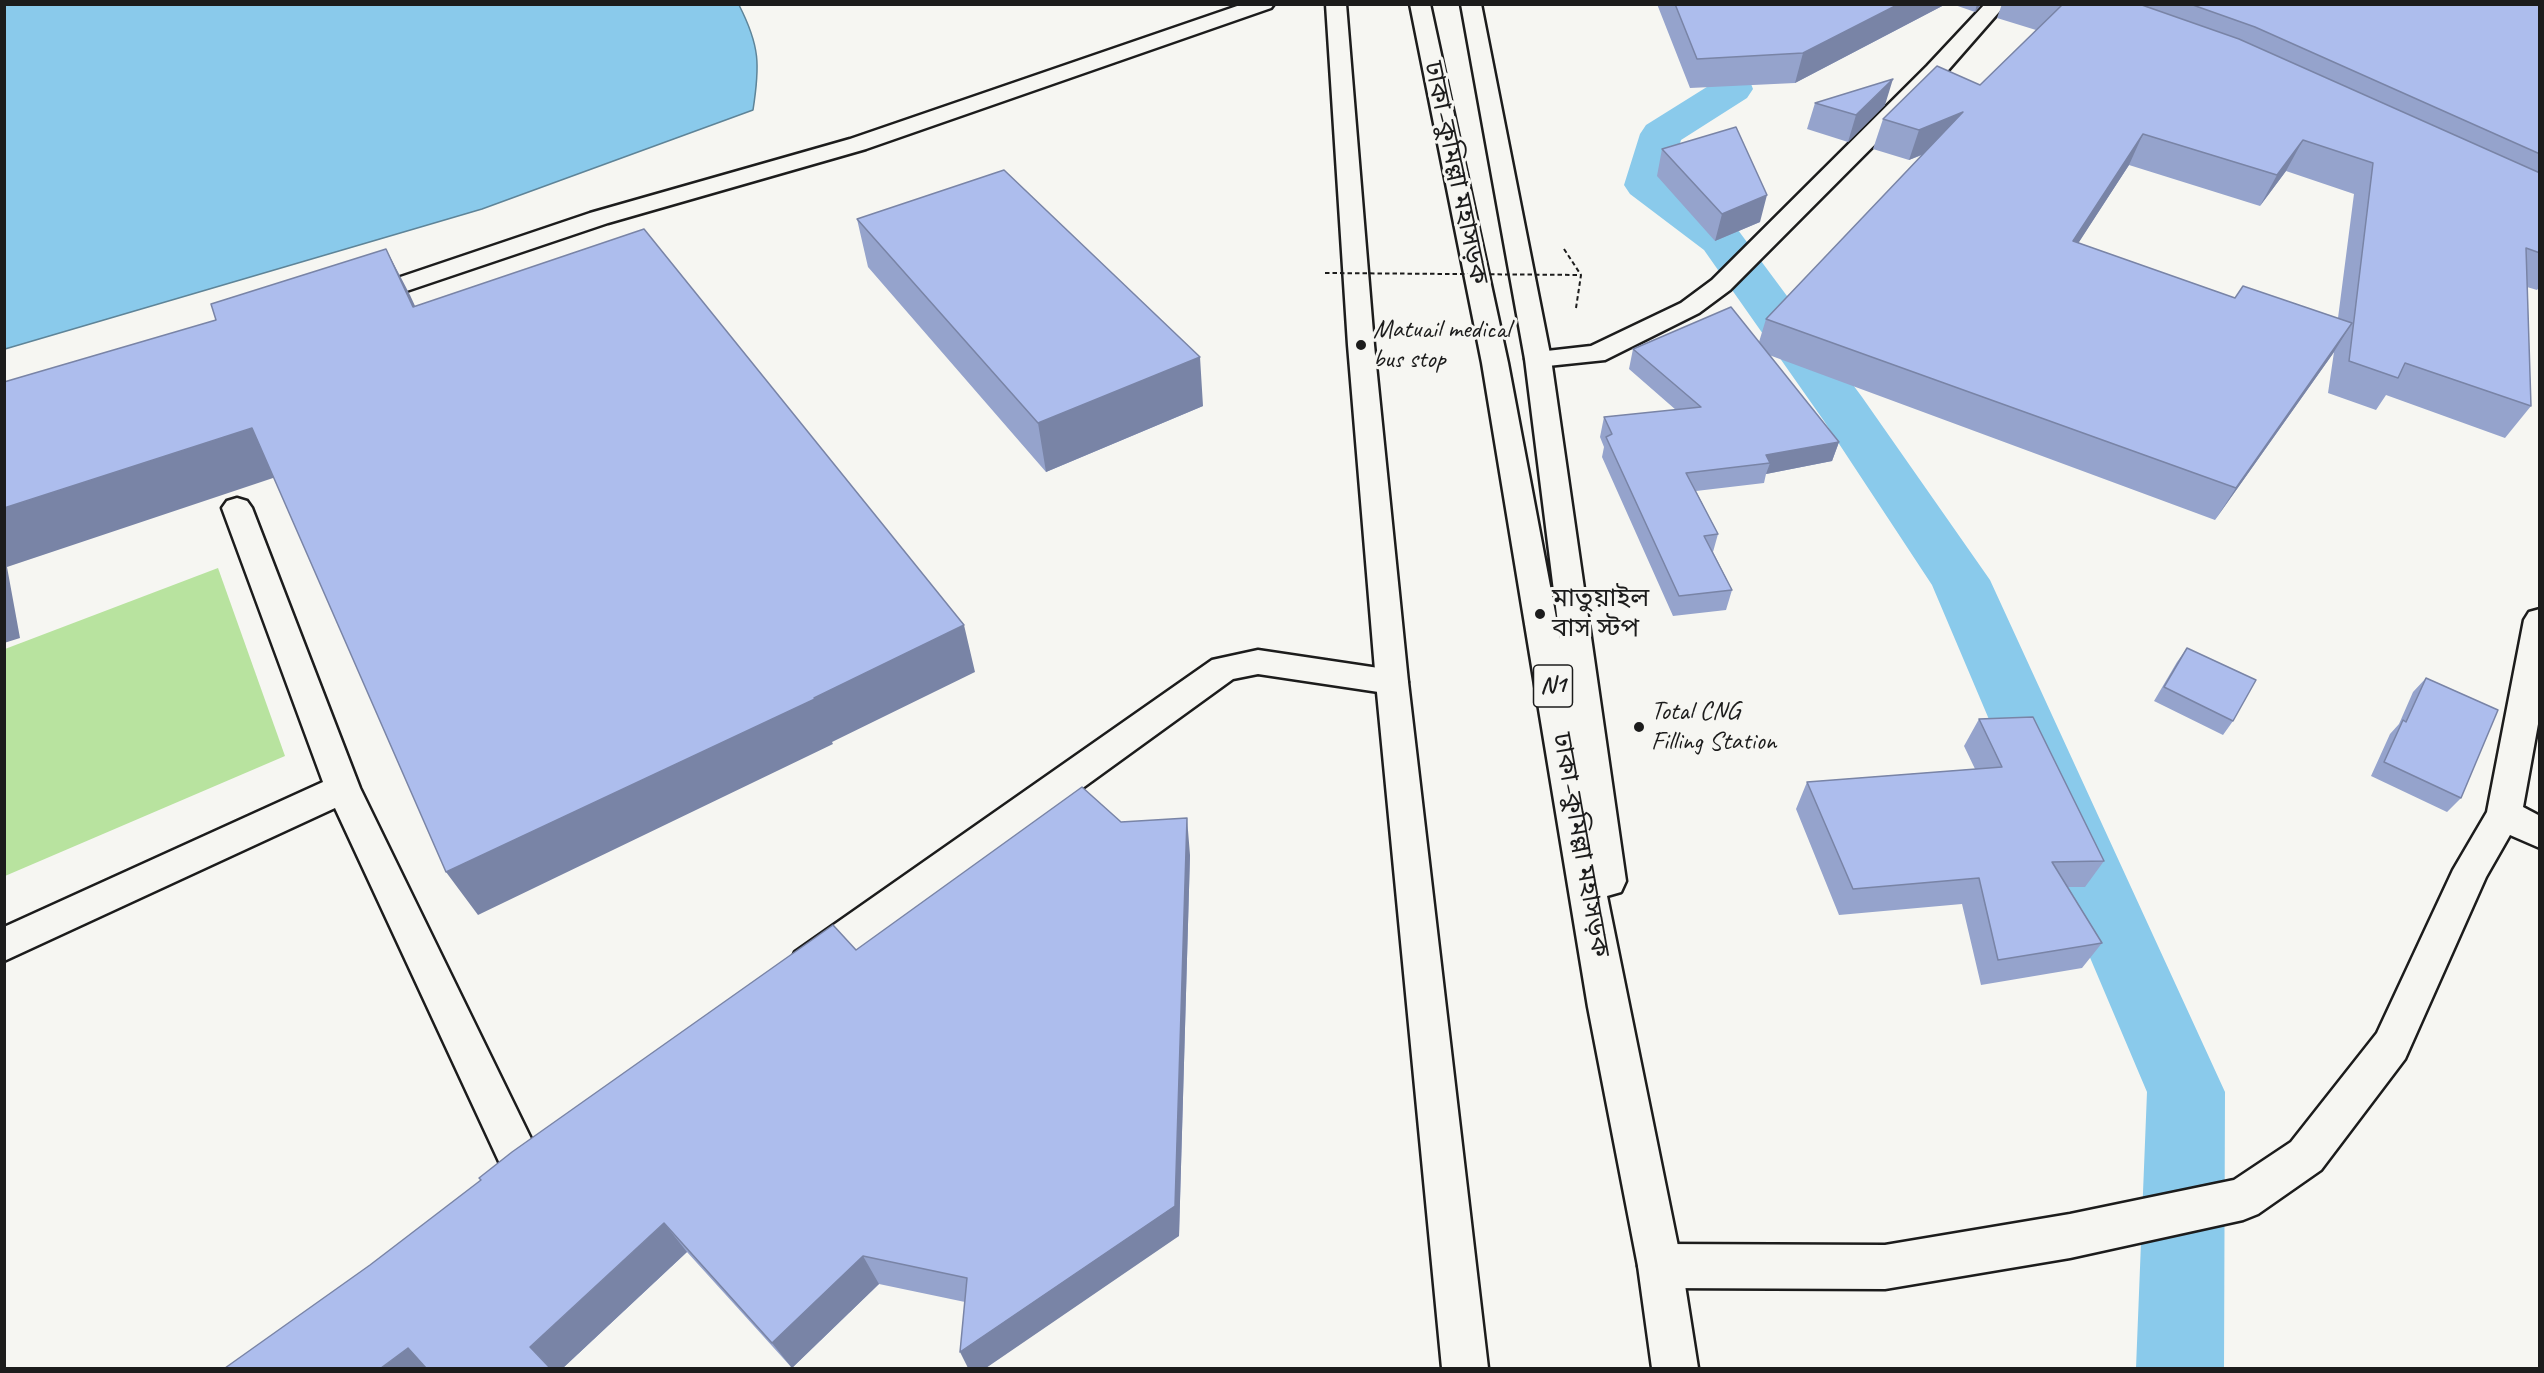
<!DOCTYPE html>
<meta charset="utf-8">
<style>
body{margin:0}
#map{position:relative;width:2544px;height:1373px;overflow:hidden;background:#f6f6f2;font-family:Caveat,sans-serif}
canvas{display:block}
.frame{position:absolute;inset:0;border:6px solid #1c1c1c;pointer-events:none}
</style>
<div id="map">
<canvas width="2544" height="1373"></canvas>
<div class="frame"></div>
</div>
<script>
const ctx = document.querySelector('canvas').getContext('2d');
ctx.lineJoin = 'round';
function fill(path, color) { ctx.fillStyle = color; ctx.fill(path, 'evenodd'); }
function stroke(path, color, width, dash) { ctx.strokeStyle = color; ctx.lineWidth = width; ctx.lineCap = dash ? 'butt' : 'round'; ctx.setLineDash(dash || []); ctx.stroke(path); }
function drawText(font, color, halo, rows, align = 'center') {
  ctx.font = font + ' Caveat,"Noto Sans Bengali",sans-serif'; ctx.lineWidth = 6; ctx.setLineDash([]); ctx.textBaseline = 'middle'; ctx.strokeStyle = halo; ctx.fillStyle = color; for (const [text, x, y, turn = 0] of rows) {
    ctx.save(); ctx.translate(x, y); ctx.rotate((+turn || 0) * Math.PI / 180); ctx.textAlign = isNaN(turn) ? turn : align; if (halo) ctx.strokeText(text, 0, 0); ctx.fillText(text, 0, 0); ctx.restore();
  }
}
fill(new Path2D(`
 M218 568 285 756 5 876V649Z`), '#b8e39f');
const water = new Path2D(`
 M739 5C760 46 760 65 753 110L482 209 5 349V5Z`);
fill(water, '#8acaeb');
stroke(water, '#5e8498', 1.5);
fill(new Path2D(`
 M1682 4H1720L1753 89 1747 98 1681 140 1669 181 1738 230 1862 397 1990 580 2225 1092 2224 1368H2136L2147 1092 1932 585 1824 421 1704 250 1630 194 1624 185 1640 134 1646 125 1710 85Z`), '#8acaeb');
const minor = new Path2D(`
 M1243 4H1274L1271 8 866 149 608 223 371 303 362 306 353 303 349 298 353 293 590 213 850 139Z
 M1985 4H2006L1943 76 1730 290 1699 313 1605 360 1538 367 1529 365 1525 359 1529 353 1591 346 1681 303 1712 280 1927 66Z
 M237 498 247 501 252 508 360 788 538 1153 544 1167 538 1181 523 1187 508 1181 335 808 4 961V927L323 782 222 508 227 501Z
 M2540 609V713L2523 807 2540 816V848L2510 835 2486 877 2405 1059 2321 1170 2258 1214 2243 1220 2070 1258 1885 1289 1660 1288 1644 1282 1638 1266 1644 1250 1660 1244 1885 1245 2070 1214 2234 1180 2291 1142 2377 1033 2453 870 2487 812 2524 620 2529 612Z
 M1258 650 1392 670 1404 673 1408 682 1404 691 1392 694 1258 674 1233 679 823 976 809 981 795 976 790 964 795 952 1212 660Z`);
const trunk = new Path2D(`
 M1326 4H1346L1374 345 1408 682 1488 1368H1442L1376 682 1348 345Z
 M1410 4H1430L1508 363 1560 639 1525 359 1461 4H1481L1551 359 1626 881 1621 892 1607 896 1682 1266 1698 1368H1652L1638 1266 1588 1007 1482 363Z`);
stroke(minor, '#1c1c1c', 5);
stroke(trunk, '#1c1c1c', 5);
stroke(new Path2D(`
 M1564 249 1581 275 1576 308`), '#1c1c1c', 2, [4.5, 3]);
fill(minor, '#f6f6f2');
fill(trunk, '#f6f6f2');
stroke(new Path2D(`
 M1325 273 1581 275`), '#1c1c1c', 2, [4.5, 3]);
fill(new Path2D(`
 M1657 4H1946L1795 83 1690 88Z
 M1952 4H1982L1975 12Z
 M2002 4H2540V286L2537 290 2527 287 2531 406 2505 438 2386 395 2376 410 2328 393 2334 352 2215 520 1769 355 1839 442 1832 461 1766 474 1764 483 1696 491 1718 534 1713 552 1732 590 1726 610 1673 616 1602 457 1604 447 1600 437 1604 417 1676 410 1629 369 1633 349 1759 342 1766 319 1922 155 1909 160 1873 149 1883 119 1980 85 2036 30 1997 18ZM2129 165 2260 206 2286 171 2354 194 2338 318 2235 298 2078 243Z
 M1815 103 1885 105 1848 142 1807 129Z
 M1662 149 1760 222 1715 241 1657 176Z
 M857 219 1203 406 1046 472 868 267Z
 M2187 648 2233 721 2223 735 2154 701 2177 662Z
 M2426 678 2461 798 2447 812 2371 776 2390 734 2399 724 2413 692Z
 M1979 719 2104 861 2085 887H2068L2102 943 2082 968 1981 985 1962 904 1839 915 1796 809 1807 782 1975 769 1964 746Z
 M1190 855 1179 1236 965 1302 879 1284 792 1368 687 1252 563 1368 856 950Z`), '#95a3cc');
fill(new Path2D(`
 M1899 4H1946L1795 83 1803 53Z
 M1977 4H1982L1975 12Z
 M1893 79 1885 105 1848 142 1856 115Z
 M1963 112 1952 142 1909 160 1919 130Z
 M2143 134 2129 165 2059 273 2073 241Z
 M2303 140 2286 171 2260 206 2277 175Z
 M1767 195 1760 222 1715 241 1722 214Z
 M386 249 410 295 437 354 413 307Z
 M2352 323 2332 355 2215 520 2236 488Z
 M1200 357 1203 406 1046 472 1038 423Z
 M252 428 282 475 7 567 20 638 4 643V508Z
 M1839 442 1832 461 1766 474 1770 463 1766 455Z
 M964 625 975 672 832 742 833 744 478 915 446 872Z
 M1187 818 1190 855 1179 1236 986 1368H968L960 1352Z
 M664 1223 687 1252 563 1368H550L530 1347Z
 M863 1256 879 1284 792 1368 772 1343Z
 M408 1348 435 1368H381Z`), '#7984a6');
const building = new Path2D(`
 M1675 4H1899L1803 53 1697 59Z
 M2058 4H2139L2239 39 2540 173V253L2526 248 2531 406 2405 363 2398 378 2349 361 2373 163 2303 140 2277 175 2143 134 2073 241 2235 298 2243 286 2352 323 2236 488 1766 319 1963 112 1919 130 1883 119 1937 66 1980 85 2061 6Z
 M2190 4H2540V154L2255 27Z
 M1893 79 1856 115 1815 103Z
 M1736 127 1767 195 1722 214 1662 149Z
 M1004 170 1200 357 1038 423 857 219Z
 M644 229 964 625 814 698H817L446 872 252 428 4 508V382L216 320 211 304 386 249 413 307Z
 M1731 307 1839 442 1766 455 1770 463 1686 473 1718 534 1704 536 1732 590 1679 596 1606 437 1612 434 1604 417 1701 407 1633 349Z
 M2187 648 2256 680 2233 721 2164 687Z
 M2426 678 2498 710 2461 798 2384 762 2403 720 2406 722Z
 M2033 717 2104 861 2052 862 2102 943 1998 960 1979 878 1853 889 1807 782 2002 767 1979 719Z
 M1082 787 1121 822 1187 818 1175 1206 960 1352 967 1278 863 1256 772 1343 664 1223 530 1347 550 1368H426L408 1348 381 1368H225L370 1265 481 1180 479 1178 512 1152 833 925 856 950Z`);
fill(building, '#adbded');
stroke(building, '#7984a6', 1.5);
for (const [x, y, r, color] of [
 [1361,345,6,"#1c1c1c"],
 [1540,614,6,"#1c1c1c"],
 [1639,727,6,"#1c1c1c"]
]) { const dot = new Path2D(); dot.arc(x, y, r, 0, 2 * Math.PI); ctx.fillStyle = color; ctx.fill(dot); stroke(dot, '#f6f6f2', 2); }
for (const [x, y, w] of [
 [1553,686,39]
]) { const box = new Path2D(); box.roundRect(x - w / 2, y - 21, w, 42, 4.5); ctx.fillStyle = '#f6f6f2'; ctx.fill(box); stroke(box, '#1c1c1c', 1.5); }
drawText('bold 24px', '#1c1c1c', null, [
 ["N1",1553,686]
]);
drawText('26px', '#1c1c1c', '#f6f6f2', [
 ["ঢাকা–কুমিল্লা মহাসড়ক",1455,173,78],
 ["ঢাকা–কুমিল্লা মহাসড়ক",1580,845,80]
]);
drawText('26px', '#1c1c1c', '#f6f6f2', [
 ["Matuail medical",1373,330],
 ["bus stop",1373,360],
 ["মাতুয়াইল",1552,599],
 ["বাস স্টপ",1552,629],
 ["Total CNG",1651,712],
 ["Filling Station",1651,742]
], 'left');
</script>
